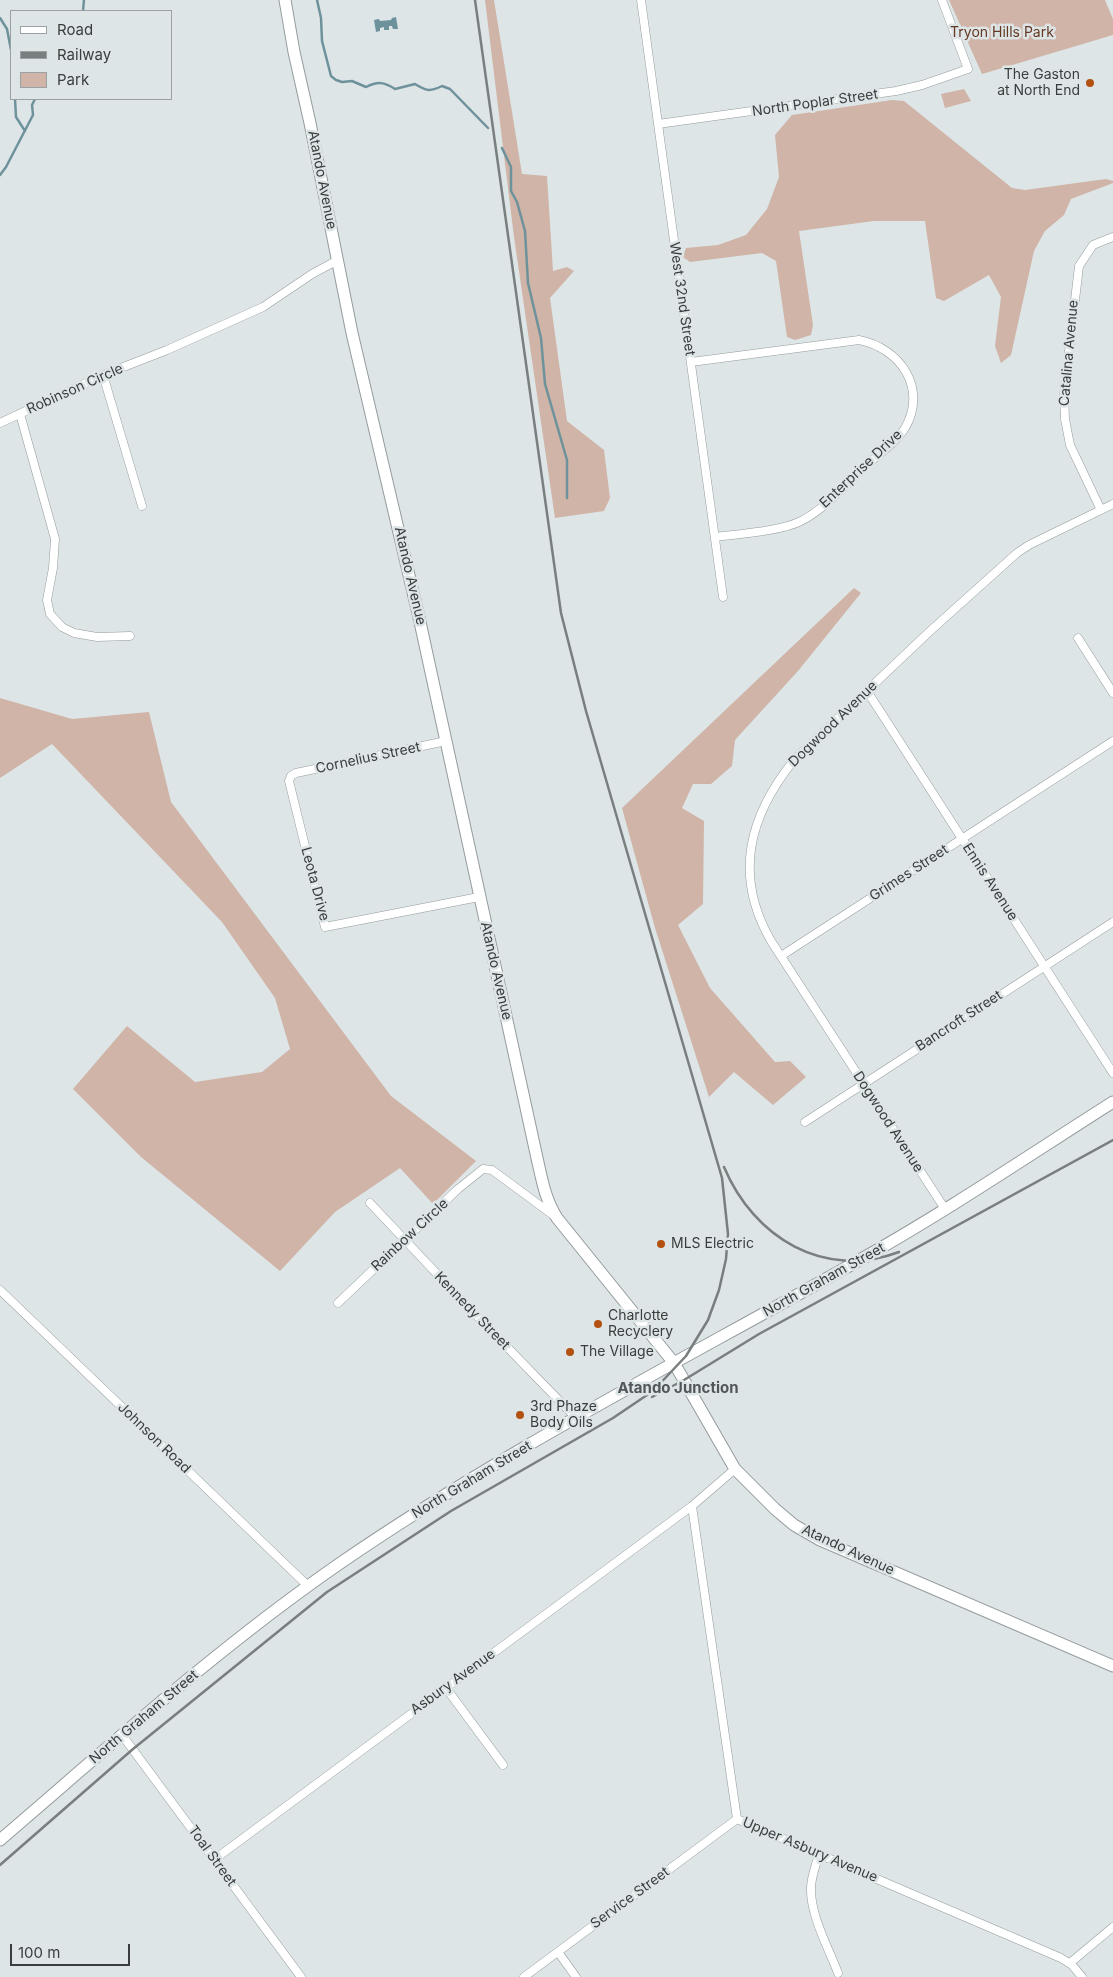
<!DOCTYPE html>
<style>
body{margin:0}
#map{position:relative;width:1113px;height:1977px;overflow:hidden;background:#dee5e7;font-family:Inter,sans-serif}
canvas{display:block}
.legend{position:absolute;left:10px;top:10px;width:162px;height:90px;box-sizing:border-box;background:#dee5e7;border:1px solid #9ca2a3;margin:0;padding:6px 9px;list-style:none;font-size:15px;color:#3a3d3e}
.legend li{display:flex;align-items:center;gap:10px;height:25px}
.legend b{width:25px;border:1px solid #9ca2a3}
.scale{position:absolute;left:10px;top:1944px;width:120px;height:22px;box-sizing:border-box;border:2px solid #3a3d3e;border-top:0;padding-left:6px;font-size:15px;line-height:18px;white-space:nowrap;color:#3a3d3e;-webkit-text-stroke:4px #dee5e7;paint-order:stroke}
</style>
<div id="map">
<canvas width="1113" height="1977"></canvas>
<ul class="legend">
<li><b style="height:6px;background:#fff"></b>Road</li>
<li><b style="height:6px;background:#797e7f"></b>Railway</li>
<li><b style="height:14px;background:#cfb4a7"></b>Park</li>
</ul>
<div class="scale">100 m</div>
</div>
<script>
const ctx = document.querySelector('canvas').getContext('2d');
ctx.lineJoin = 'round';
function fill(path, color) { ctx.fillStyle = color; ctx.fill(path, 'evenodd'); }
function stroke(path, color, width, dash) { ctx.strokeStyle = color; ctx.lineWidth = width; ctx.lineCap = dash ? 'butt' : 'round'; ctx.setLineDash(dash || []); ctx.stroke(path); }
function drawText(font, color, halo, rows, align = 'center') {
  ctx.font = font + ' Inter,sans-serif'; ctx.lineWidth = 5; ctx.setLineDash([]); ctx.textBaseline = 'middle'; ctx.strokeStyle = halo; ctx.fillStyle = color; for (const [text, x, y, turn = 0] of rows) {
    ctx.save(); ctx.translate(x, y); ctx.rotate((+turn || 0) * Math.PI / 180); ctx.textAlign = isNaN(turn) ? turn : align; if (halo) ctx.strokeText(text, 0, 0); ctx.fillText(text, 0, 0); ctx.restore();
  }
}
fill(new Path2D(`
 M485 0H494L522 174 547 176 553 271 567 267 574 271 550 298 567 421 604 450 610 498 604 511 555 518 514 237Z
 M949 0H1105L1113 19V35L982 74Z
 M964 89 971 101 945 108 941 94Z
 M892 100 904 101 1012 188 1025 190 1106 179 1113 181V183L1071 199 1064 215 1045 231 1034 251 1011 355 1001 363 995 346 1001 297 989 275 944 301 936 298 925 221H874L799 231 813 325 811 335 795 340 787 337 776 261 762 253 690 262 683 257 686 248 718 245 746 235 767 209 779 177 775 135 792 115Z
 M854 588 861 593 798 671 735 740 732 766 711 784H693L682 808 704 821 703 904 678 925 710 988 775 1062 790 1061 806 1077 773 1105 734 1072 709 1097 655 928 622 808Z
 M0 698 72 719 149 712 171 802 391 1096 476 1161 433 1204 400 1168 335 1212 280 1271 141 1157 73 1089 127 1026 195 1082 262 1072 290 1049 275 998 222 922 52 744 0 778Z`), '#cfb4a7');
fill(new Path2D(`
 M396 17 398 29H393L392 26H389V30H384V27L380 28V31L376 32 374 20 379 19 380 21 391 20 392 18Z`), '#6e929c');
stroke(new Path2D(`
 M317 0 321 18 322 41 331 76 336 80 342 82 352 81 366 87C378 81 384 82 395 89L415 84C426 91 430 92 442 86L450 89 488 128
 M83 11 84 0
 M0 18 7 29 11 50
 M15 99 16 117 25 131
 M502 148 511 167V191L517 202 525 231 528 283 541 338 545 384 567 460V498
 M0 175 6 167 33 115 32 105 35 99`), '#6e929c', 2.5);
const minor = new Path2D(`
 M641 0 723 597
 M658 124 896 91 922 85 968 69 942 0
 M691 362 859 340C900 348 928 388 905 428 897 441 882 452 870 462 851 480 824 510 801 521 782 531 738 534 715 537
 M103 375 142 506
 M20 414 55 539 53 568 47 600 50 614 62 627 74 633 97 637 130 636
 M0 423 103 375 167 350 263 307 312 274 338 260
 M1101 510 1070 445 1065 419 1064 394 1079 266 1093 245 1113 237
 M1078 638 1113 693
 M867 691 1113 1073
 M446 741 296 773 291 776 289 781 325 927 479 897
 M781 956 1113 741
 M805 1122 1113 922
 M370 1203 472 1311 577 1419
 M945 1209 771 941C733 875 749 816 794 760L929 632 1017 553 1029 545 1113 504
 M0 1290 308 1586
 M338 1303 458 1189 483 1169 492 1170 553 1215
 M735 1469 692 1506 737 1819 1061 1958 1072 1965 1082 1977
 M446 1688 503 1765
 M122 1735 301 1977
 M819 1854C816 1865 811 1877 811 1888 810 1915 829 1949 838 1973
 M215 1859 692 1506
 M558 1952 576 1977
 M1070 1963 1113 1927
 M524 1977 737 1819`);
const secondary = new Path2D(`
 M285 0 294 52 310 123 352 333 420 622 537 1158C542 1180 545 1199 557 1218L674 1363 735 1469 775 1509 794 1525 820 1540 1113 1666
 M0 1840C111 1745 219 1647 339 1564 503 1451 683 1360 856 1262 944 1213 1028 1156 1113 1102`);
stroke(minor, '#949b9d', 9);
stroke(secondary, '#949b9d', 13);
stroke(minor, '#fff', 8);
stroke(secondary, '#fff', 11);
stroke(new Path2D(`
 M724 1167C754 1238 824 1280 899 1252
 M652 1397 684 1380 759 1334 1113 1140
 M0 1865 133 1749 327 1592 451 1511 613 1418 653 1391 686 1356 708 1320 719 1290 726 1259 728 1234 722 1178 586 711 561 613 475 0`), '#797e7f', 2.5);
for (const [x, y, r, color] of [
 [1090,83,5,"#b35111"],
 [661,1244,5,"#b35111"],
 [598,1324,5,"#b35111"],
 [570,1352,5,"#b35111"],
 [520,1415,5,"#b35111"]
]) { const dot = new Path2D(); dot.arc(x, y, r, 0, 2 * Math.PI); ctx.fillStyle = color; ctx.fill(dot); stroke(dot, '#dee5e7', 2); }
drawText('14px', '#653821', '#dee5e7', [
 ["Tryon Hills Park",1002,33]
]);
drawText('14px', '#3a3d3e', '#dee5e7', [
 ["The Gaston",1080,75,"right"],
 ["at North End",1080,91,"right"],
 ["MLS Electric",671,1244],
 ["Charlotte",608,1316],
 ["Recyclery",608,1332],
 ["The Village",580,1352],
 ["3rd Phaze",530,1407],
 ["Body Oils",530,1423]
], 'left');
drawText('14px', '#3a3d3e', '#dee5e7', [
 ["North Poplar Street",815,103,-8],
 ["Atando Avenue",322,180,79],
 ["West 32nd Street",682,299,82],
 ["Catalina Avenue",1069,353,-85],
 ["Robinson Circle",75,389,-24],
 ["Enterprise Drive",861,469,-43],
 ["Atando Avenue",410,576,77],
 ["Dogwood Avenue",833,724,-44],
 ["Cornelius Street",368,758,-12],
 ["Grimes Street",909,873,-33],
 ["Ennis Avenue",990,882,57],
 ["Leota Drive",315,884,75],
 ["Atando Avenue",496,971,77],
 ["Bancroft Street",959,1021,-33],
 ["Dogwood Avenue",888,1122,57],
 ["Rainbow Circle",410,1235,-43],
 ["North Graham Street",824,1280,-29],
 ["Kennedy Street",472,1311,46],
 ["Johnson Road",154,1438,44],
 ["North Graham Street",472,1480,-31],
 ["Atando Avenue",848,1550,25],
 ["Asbury Avenue",453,1682,-36],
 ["North Graham Street",144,1717,-40],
 ["Upper Asbury Avenue",810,1850,23],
 ["Toal Street",212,1856,54],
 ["Service Street",630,1898,-36]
]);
drawText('bold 15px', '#515759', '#dee5e7', [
 ["Atando Junction",678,1388]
]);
</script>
